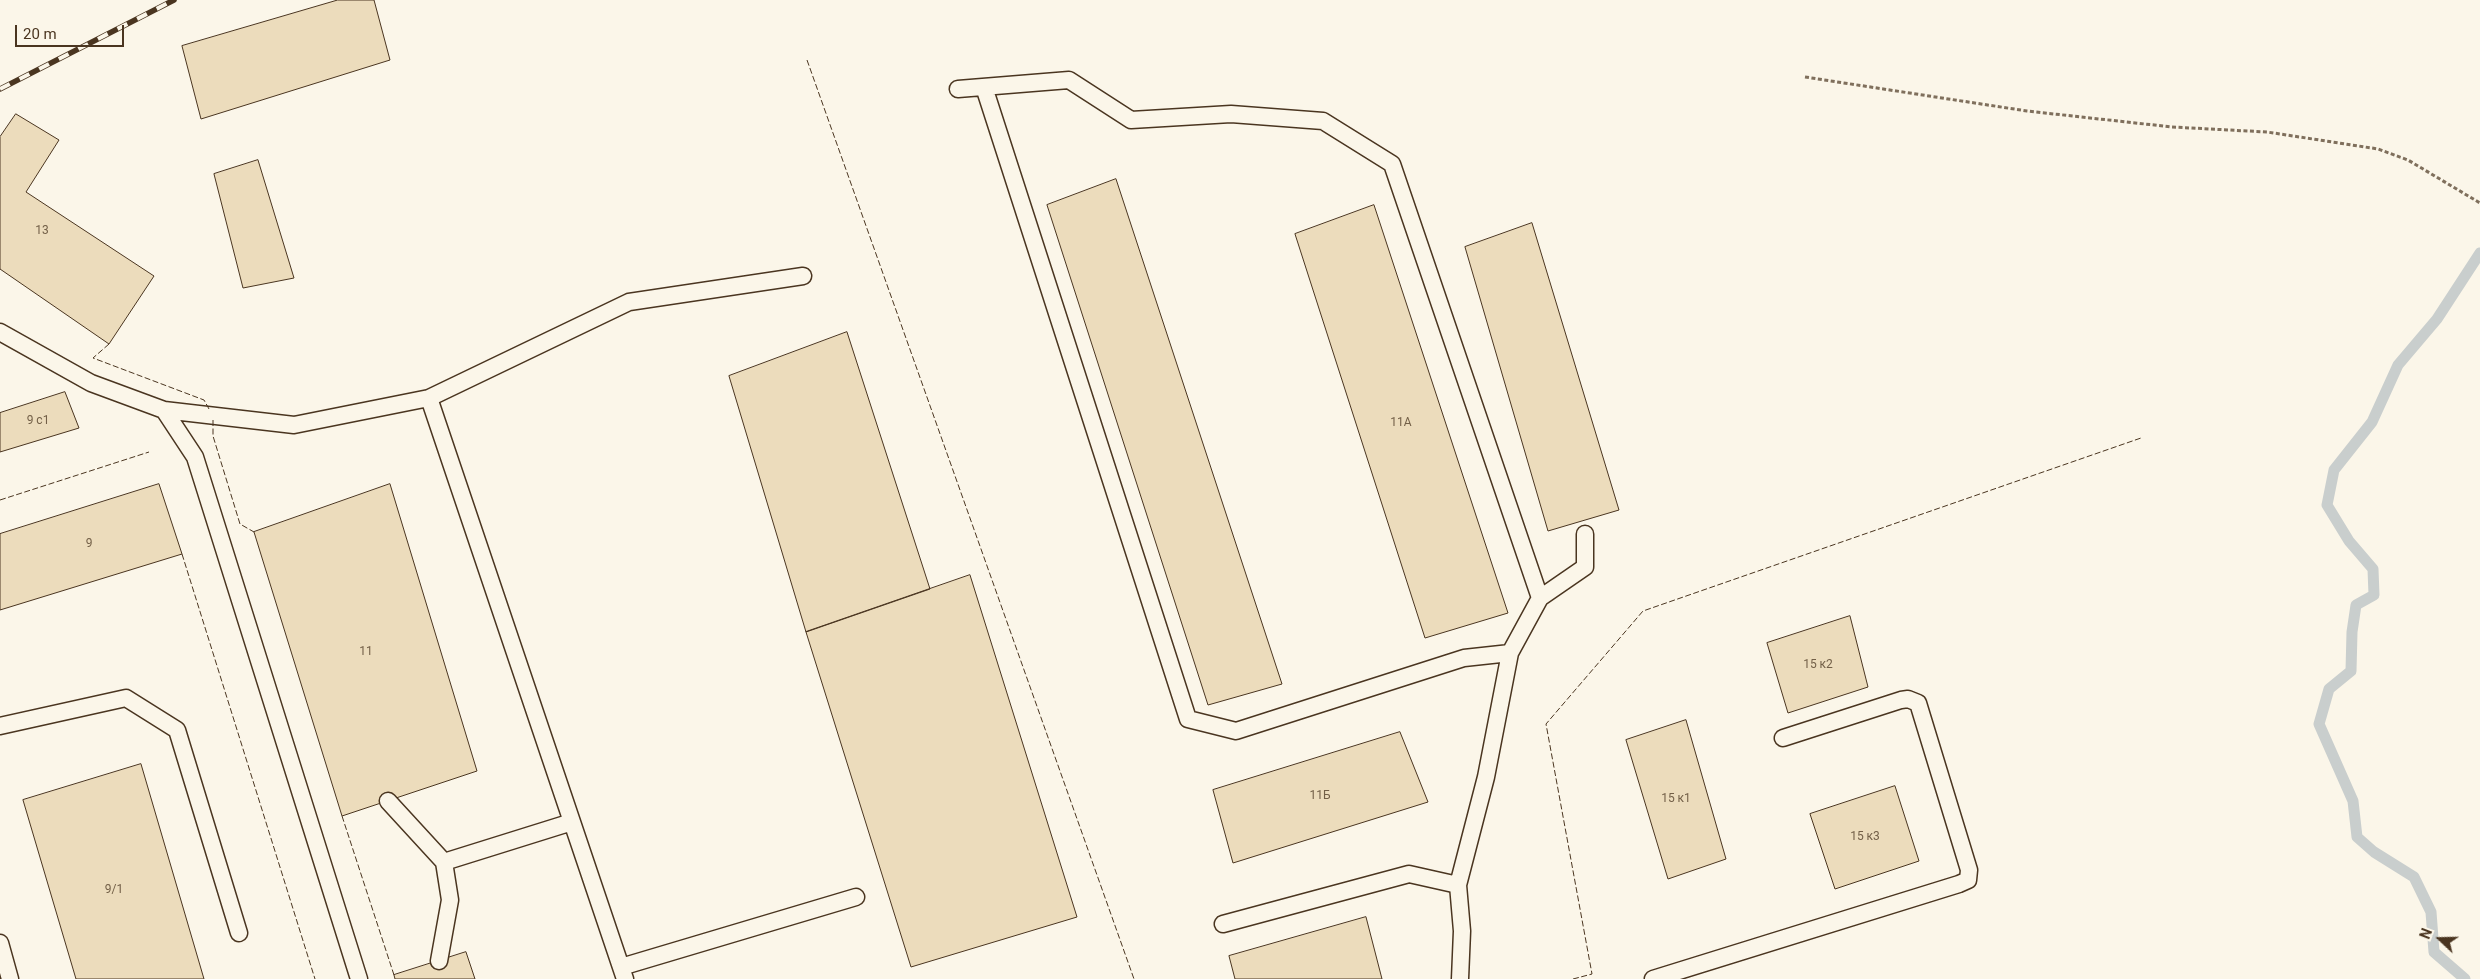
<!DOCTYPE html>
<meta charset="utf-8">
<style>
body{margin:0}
#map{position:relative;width:2480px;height:979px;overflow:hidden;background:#fbf6e9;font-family:Roboto,sans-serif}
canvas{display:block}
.north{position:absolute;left:2415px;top:914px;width:50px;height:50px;-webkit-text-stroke:4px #fbf6e9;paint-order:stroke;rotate:291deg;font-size:14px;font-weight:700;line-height:20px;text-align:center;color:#4a3520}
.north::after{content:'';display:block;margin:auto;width:18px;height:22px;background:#4a3520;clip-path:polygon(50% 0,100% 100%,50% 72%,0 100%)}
.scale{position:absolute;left:15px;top:25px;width:109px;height:22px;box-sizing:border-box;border:2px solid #4a3520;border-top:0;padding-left:6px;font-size:15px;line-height:18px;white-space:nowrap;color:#4a3520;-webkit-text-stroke:4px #fbf6e9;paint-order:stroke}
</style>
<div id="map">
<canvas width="2480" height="979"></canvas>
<div class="north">N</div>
<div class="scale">20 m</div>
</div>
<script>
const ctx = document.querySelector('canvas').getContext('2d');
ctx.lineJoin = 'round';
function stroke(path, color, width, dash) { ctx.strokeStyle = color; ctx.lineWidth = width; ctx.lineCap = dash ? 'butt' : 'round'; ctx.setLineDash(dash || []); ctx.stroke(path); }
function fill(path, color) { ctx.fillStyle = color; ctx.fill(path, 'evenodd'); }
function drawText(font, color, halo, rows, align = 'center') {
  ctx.font = font + ' Roboto,sans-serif'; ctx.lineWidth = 4; ctx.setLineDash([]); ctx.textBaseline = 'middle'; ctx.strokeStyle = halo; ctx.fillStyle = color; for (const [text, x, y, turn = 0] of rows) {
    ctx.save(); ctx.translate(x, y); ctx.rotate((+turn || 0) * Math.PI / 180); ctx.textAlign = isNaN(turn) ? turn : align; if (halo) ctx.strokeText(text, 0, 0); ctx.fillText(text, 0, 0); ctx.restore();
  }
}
stroke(new Path2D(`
 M2465 979 2434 952 2431 912 2414 877 2374 852 2357 837 2353 801 2319 724 2329 689 2351 671 2352 632 2356 605 2374 595 2373 569 2349 541 2327 505 2334 470 2372 422 2398 365 2437 319 2480 253`), '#c9cecd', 11);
const building = new Path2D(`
 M338 0H374L390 60 201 119 182 46Z
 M16 114 59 140 26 192 154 276 109 344 0 269V137Z
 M258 160 294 278 243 288 214 174Z
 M1116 179 1282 684 1208 705 1047 205Z
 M1374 205 1508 613 1425 638 1295 234Z
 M1532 223 1619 510 1548 531 1465 247Z
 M847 332 930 589 806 632 729 376Z
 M65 392 79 428 0 452V413Z
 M159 484 182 554 0 610V534Z
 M390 484 477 771 342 816 254 532Z
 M970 575 1077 917 911 967 806 632Z
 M1850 616 1868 687 1788 713 1767 643Z
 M1686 720 1726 859 1668 879 1626 740Z
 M1400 732 1428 802 1233 863 1213 790Z
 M141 764 204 979H76L23 800Z
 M1895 786 1919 861 1835 889 1810 814Z
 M1366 917 1382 979H1235L1229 956Z
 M466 952 475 979H395L394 975Z`);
fill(building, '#ecdcbc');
stroke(building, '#4a3520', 1);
const lane = new Path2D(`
 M984 87 1188 719 1236 731 1464 658 1510 653
 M958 89 1069 80 1131 120 1231 114 1323 121 1392 164 1540 598 1585 567V534
 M0 332 91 383 164 410 195 457 359 979
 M429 398 629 302 803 276
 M164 410 294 425 429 398 625 979
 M0 726 126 698 177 730 239 933
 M388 801 444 862 450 900 439 961
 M444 862 572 822
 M1458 885 1486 777 1510 653 1540 598
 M1223 924 1409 874 1458 885 1462 931 1460 979
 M0 943 10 979
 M621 967 856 897
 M1653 979 1959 884 1968 880 1969 870 1918 703 1908 699 1901 700 1783 738`);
stroke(lane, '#4a3520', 19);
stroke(new Path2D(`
 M1805 77 2027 111 2172 127 2267 132 2378 149 2408 160 2480 203`), '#7f6f5c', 3, [4, 2.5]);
stroke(lane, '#fbf6e9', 16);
const rail = new Path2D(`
 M0 89 174 0`);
stroke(rail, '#4a3520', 5.5);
stroke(rail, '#fbf6e9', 4, [11]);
stroke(new Path2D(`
 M807 60 1134 979
 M109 344 93 358 204 400 209 409
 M213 420V436L240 524 254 532
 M0 500 149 452
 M182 554 315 979
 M342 816 394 975
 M1573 979 1592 974 1546 724 1643 611 2141 438`), '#4a3520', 1, [6, 2.5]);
drawText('12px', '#725f47', null, [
 ["13",42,231],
 ["9 с1",38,421],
 ["11А",1401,423],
 ["9",89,544],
 ["11",366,652],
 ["15 к2",1818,665],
 ["11Б",1320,796],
 ["15 к1",1676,799],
 ["15 к3",1865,837],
 ["9/1",114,890]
]);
</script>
